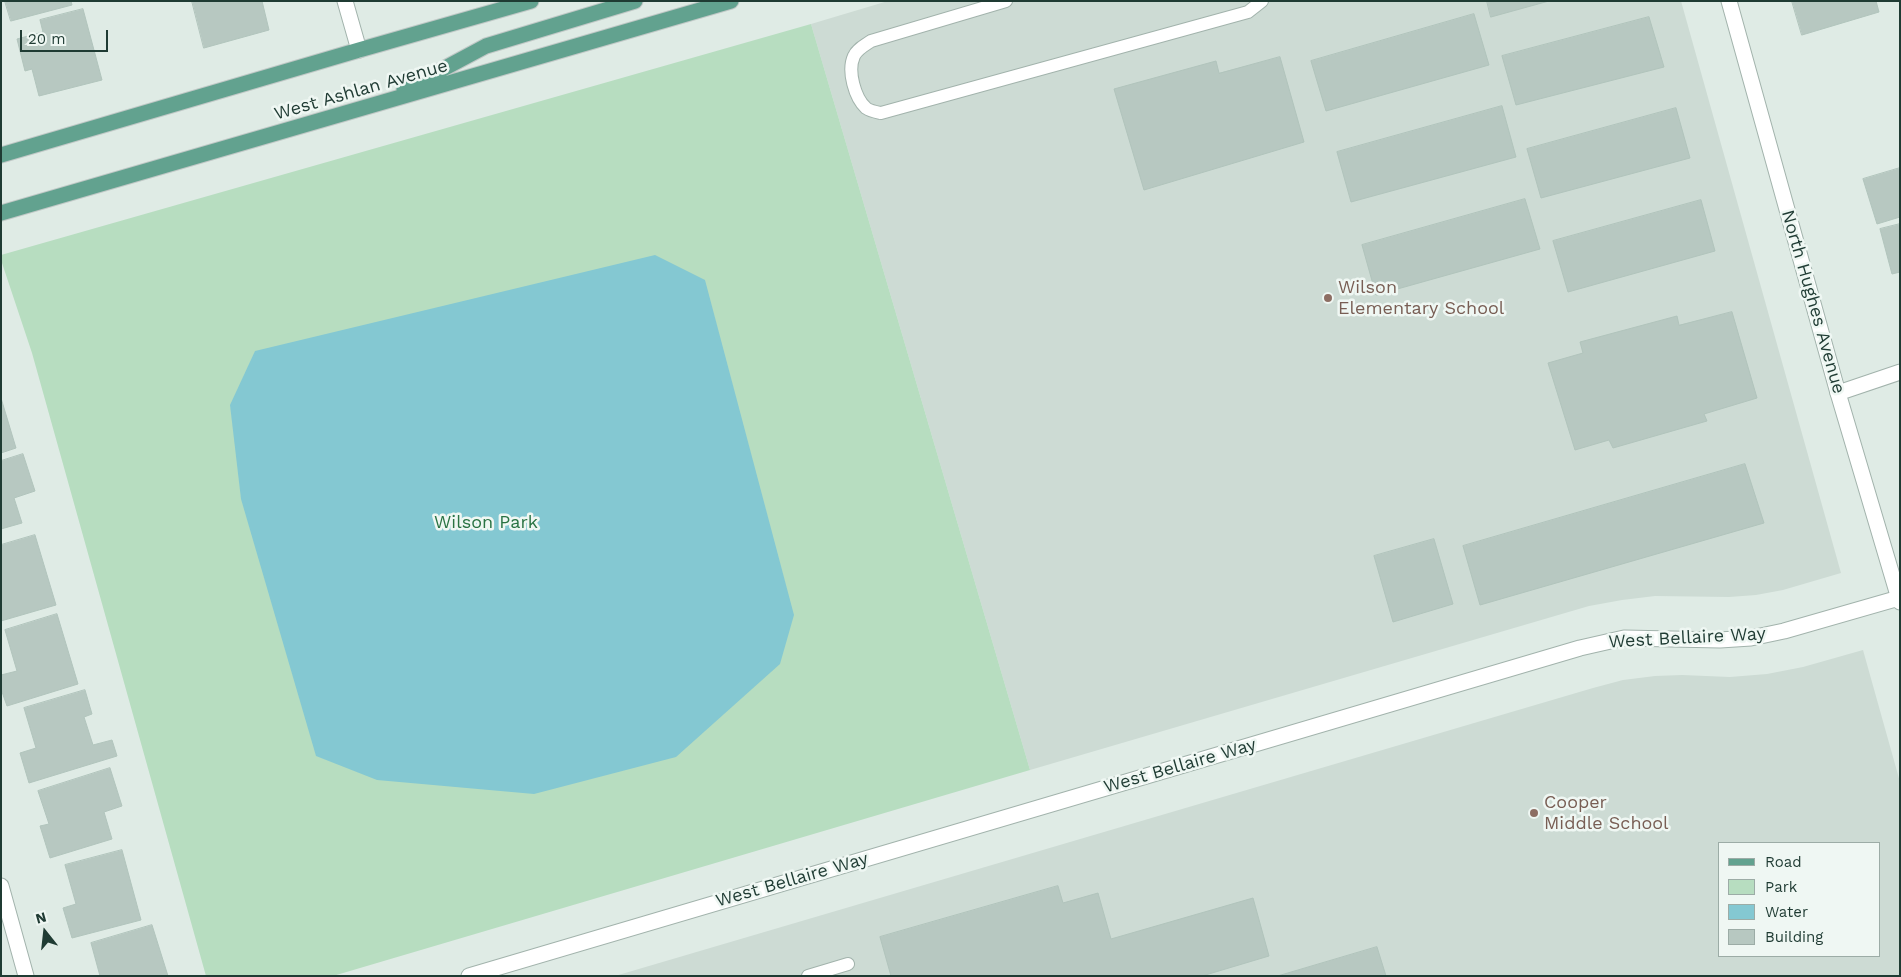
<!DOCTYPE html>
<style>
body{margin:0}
#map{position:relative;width:1901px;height:977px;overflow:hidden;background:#dfebe5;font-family:"Work Sans",sans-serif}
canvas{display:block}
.frame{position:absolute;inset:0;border:2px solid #1f3b33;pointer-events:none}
.legend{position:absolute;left:1718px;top:842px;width:162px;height:115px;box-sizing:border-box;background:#eff7f3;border:1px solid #9caca6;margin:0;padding:6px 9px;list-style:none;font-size:15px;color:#1f3b33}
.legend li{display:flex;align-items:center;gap:10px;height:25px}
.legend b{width:25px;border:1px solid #9caca6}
.north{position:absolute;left:20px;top:907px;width:50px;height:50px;-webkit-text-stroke:4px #eff7f3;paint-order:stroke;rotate:344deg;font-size:14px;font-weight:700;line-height:20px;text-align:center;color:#1f3b33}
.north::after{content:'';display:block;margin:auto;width:18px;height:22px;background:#1f3b33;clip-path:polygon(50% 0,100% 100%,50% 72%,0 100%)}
.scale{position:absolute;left:20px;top:30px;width:88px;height:22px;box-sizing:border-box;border:2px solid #1f3b33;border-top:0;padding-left:6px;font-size:15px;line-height:18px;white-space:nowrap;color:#1f3b33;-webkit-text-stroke:4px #eff7f3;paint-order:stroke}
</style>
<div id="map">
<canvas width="1901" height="977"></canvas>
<div class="frame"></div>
<ul class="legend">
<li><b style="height:6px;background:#62a28f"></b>Road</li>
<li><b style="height:14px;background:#b7ddc0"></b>Park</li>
<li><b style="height:14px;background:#84c8d2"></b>Water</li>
<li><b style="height:14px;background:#b7c8c1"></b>Building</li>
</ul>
<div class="north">N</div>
<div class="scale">20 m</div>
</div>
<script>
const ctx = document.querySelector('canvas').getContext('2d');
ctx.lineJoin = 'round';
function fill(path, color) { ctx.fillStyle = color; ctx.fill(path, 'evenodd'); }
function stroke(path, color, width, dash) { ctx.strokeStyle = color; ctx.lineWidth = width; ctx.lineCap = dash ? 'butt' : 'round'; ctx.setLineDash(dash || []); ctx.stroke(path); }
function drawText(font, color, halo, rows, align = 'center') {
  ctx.font = font + ' "Work Sans",sans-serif'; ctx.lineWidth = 5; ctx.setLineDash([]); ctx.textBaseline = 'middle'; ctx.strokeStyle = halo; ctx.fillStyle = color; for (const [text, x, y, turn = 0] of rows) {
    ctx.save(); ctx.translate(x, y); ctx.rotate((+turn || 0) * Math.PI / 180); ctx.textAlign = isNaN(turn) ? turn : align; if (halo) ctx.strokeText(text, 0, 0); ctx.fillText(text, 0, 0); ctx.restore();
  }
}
fill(new Path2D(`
 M888 1H1681L1841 573 1783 590 1756 595 1729 597 1655 596 1622 600 1589 606 1030 770 811 24Z
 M1863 650 1900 782V976H615L1593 688 1623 680 1655 676 1682 675 1730 677 1767 674 1803 667ZM1720 843H1880V956H1720Z`), '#cddbd4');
fill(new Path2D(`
 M811 24 1030 770 333 976H206L32 353 1 260V255Z`), '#b7ddc0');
fill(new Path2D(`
 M655 255 705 280 794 615 780 664 676 757 534 794 377 780 316 756 241 499 230 405 255 351Z`), '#84c8d2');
const building = new Path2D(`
 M5 1H71L72 5 11 21Z
 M192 1H262L269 30 204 48Z
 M1487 1H1549L1491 17Z
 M1792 1H1876L1879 12 1802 35Z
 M83 9 102 80 39 96 32 69 25 71 17 39 43 32 40 20Z
 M1474 14 1489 65 1326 111 1311 61Z
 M1649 17 1664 67 1516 105 1502 56Z
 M1280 57 1304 142 1144 190 1114 89 1216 61 1219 73Z
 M1502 106 1516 157 1351 202 1337 152Z
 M1676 108 1690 158 1541 198 1527 149Z
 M1900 168V217L1877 224 1863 179Z
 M1525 199 1540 249 1376 295 1362 245Z
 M1701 200 1715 251 1568 292 1553 241Z
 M1900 224V272L1892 274 1880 229Z
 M1732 312 1757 398 1704 414 1707 421 1613 448 1609 440 1575 450 1548 363 1583 353 1580 342 1677 316 1679 325Z
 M1 398 16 448 1 453Z
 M23 454 35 491 14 498 22 523 1 529V461Z
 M1745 464 1764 523 1480 605 1463 546Z
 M35 535 56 605 1 621V545Z
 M1434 539 1453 604 1393 622 1374 556Z
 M57 614 78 684 7 706 1 689V675L17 671 5 630Z
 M85 690 92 714 84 717 93 745 112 740 117 756 29 783 20 753 36 748 24 708Z
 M110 768 122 806 104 812 112 839 50 858 40 826 49 824 38 791Z
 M122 850 141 920 72 938 63 908 76 904 65 865Z
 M1058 886 1063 903 1098 893 1111 939 1253 898 1269 956 1202 976H891L880 937Z
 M152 925 168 976H100L91 943Z
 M1377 947 1386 976H1278Z`);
fill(building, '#b7c8c1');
stroke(building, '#b1c4bc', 1);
const service = new Path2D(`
 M1006 1 871 41C865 45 857 49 854 56 847 71 855 98 866 108 870 111 876 112 881 113L1248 12 1262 1
 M808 976 848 964`);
const minor = new Path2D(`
 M345 1 359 50
 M1838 393 1900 372
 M1 886 26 976
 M469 976 1580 648 1624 638 1720 640 1751 638 1784 631 1899 598`);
const tertiary = new Path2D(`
 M1729 1 1838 393 1900 602`);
const primary = new Path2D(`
 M404 90 486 46 635 1
 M1 155 359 50 531 1
 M1 213 731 1`);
stroke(service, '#a2b3ac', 14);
stroke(minor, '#a2b3ac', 17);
stroke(tertiary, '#a2b3ac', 17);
stroke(primary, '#c0c8c6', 17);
stroke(service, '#fff', 12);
stroke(minor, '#fff', 15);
stroke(tertiary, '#fff', 15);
stroke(primary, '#62a28f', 15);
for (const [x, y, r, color] of [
 [1328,298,5,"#8d6e63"],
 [1534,813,5,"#8d6e63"]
]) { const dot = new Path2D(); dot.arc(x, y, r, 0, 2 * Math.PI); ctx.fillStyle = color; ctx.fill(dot); stroke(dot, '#eff7f3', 2); }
drawText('18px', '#1f3b33', '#eff7f3', [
 ["West Ashlan Avenue",361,90,-16],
 ["North Hughes Avenue",1813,302,74],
 ["West Bellaire Way",1687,638,-3],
 ["West Bellaire Way",1180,766,-16],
 ["West Bellaire Way",792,880,-16]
]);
drawText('18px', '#785e54', '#eff7f3', [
 ["Wilson",1338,288],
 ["Elementary School",1338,309],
 ["Cooper",1544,803],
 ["Middle School",1544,824]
], 'left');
drawText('18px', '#297343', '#eff7f3', [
 ["Wilson Park",486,523]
]);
</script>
